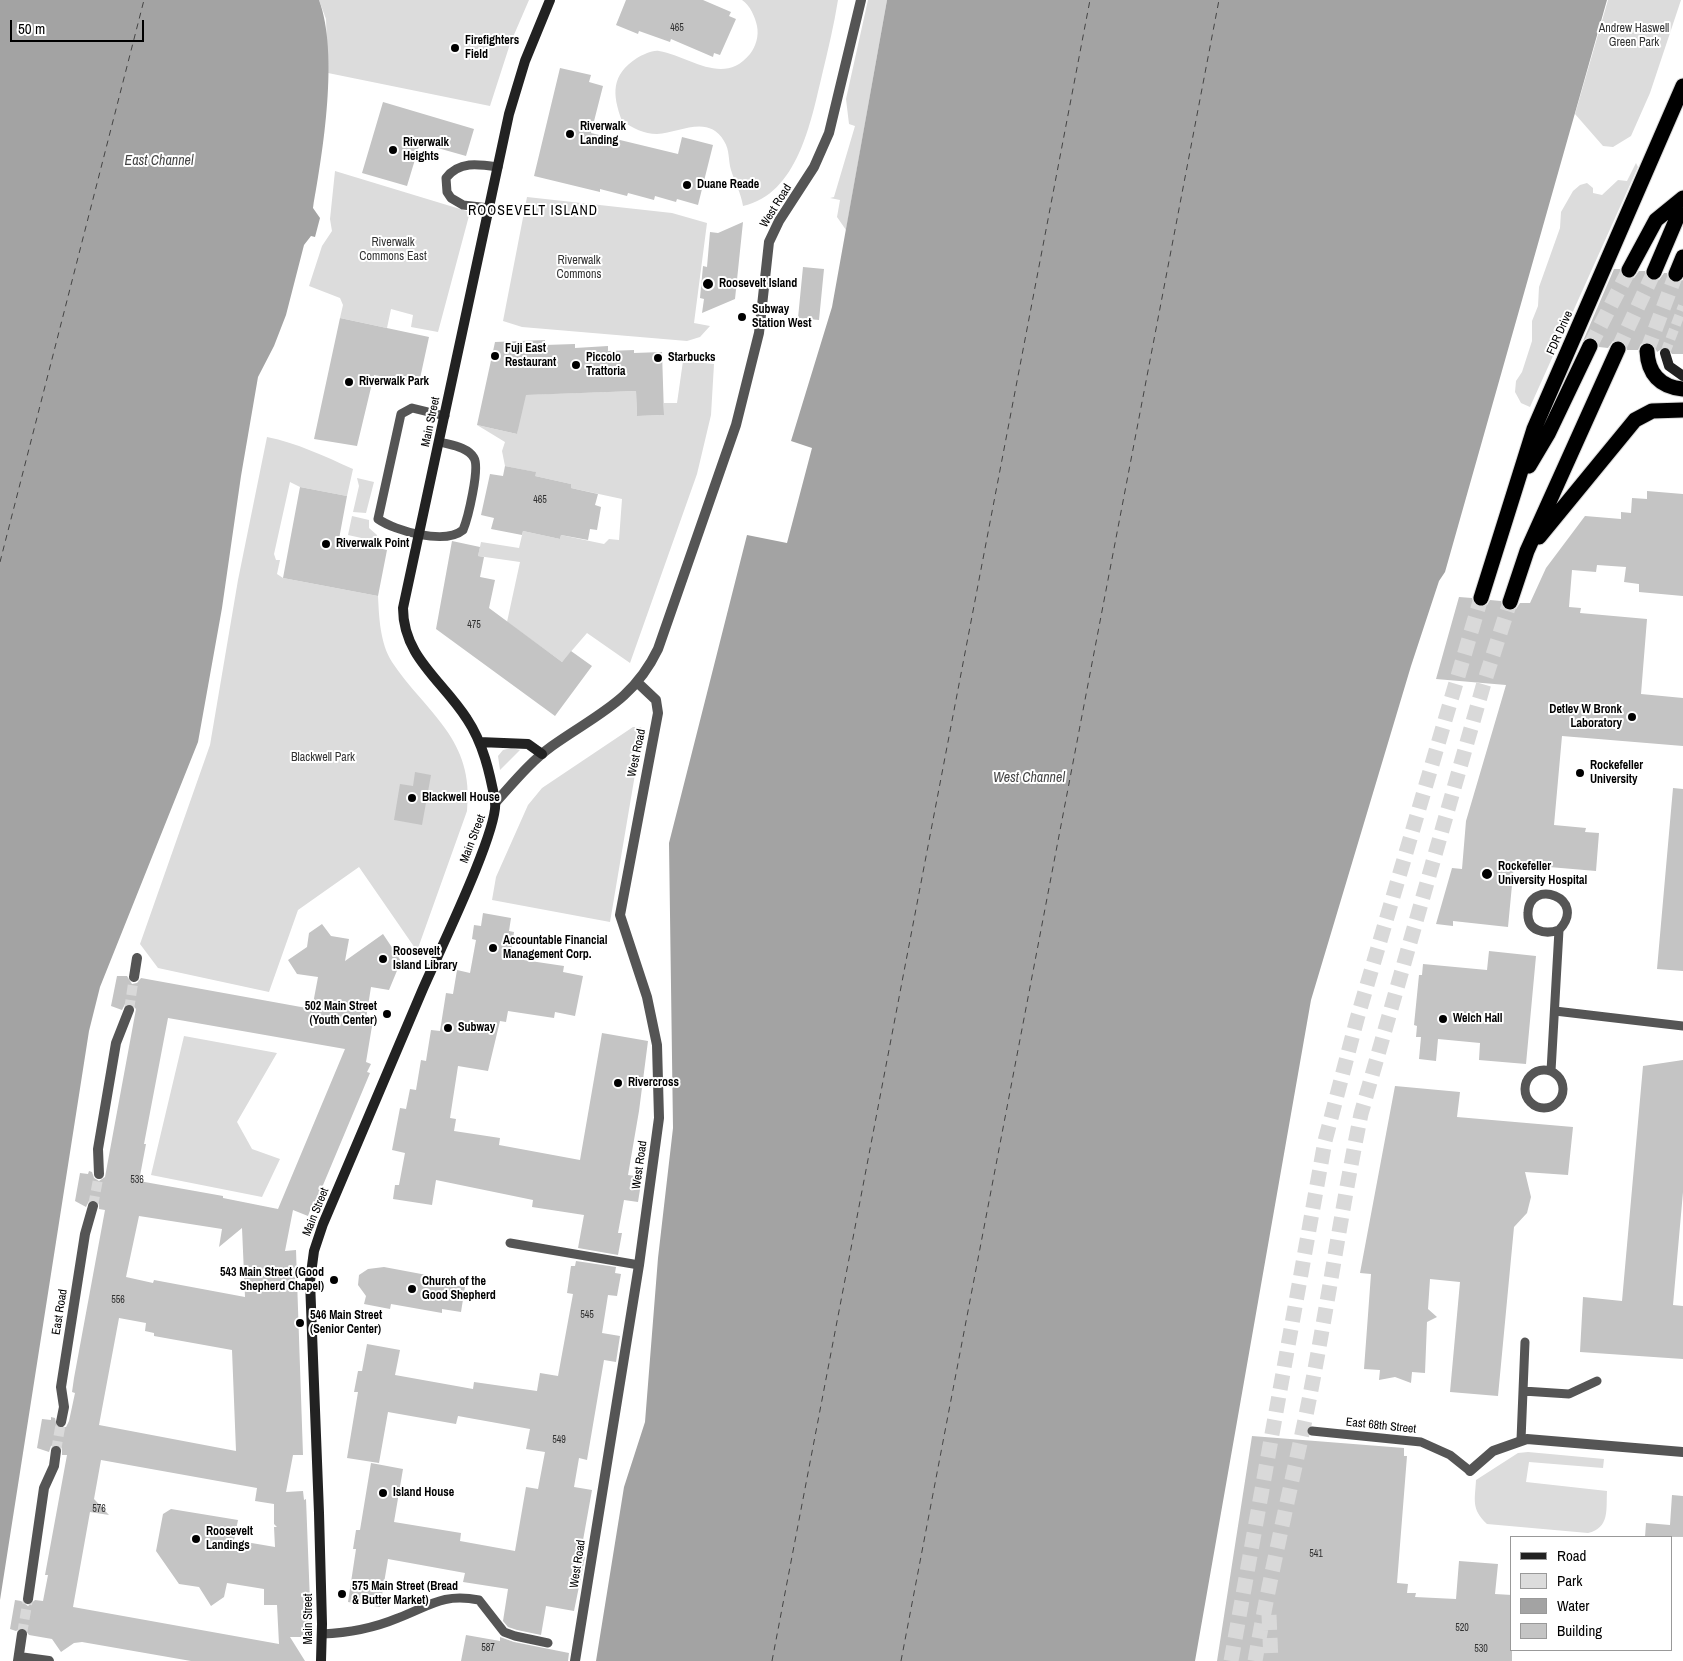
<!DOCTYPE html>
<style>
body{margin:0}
#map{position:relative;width:1683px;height:1661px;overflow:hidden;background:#fff;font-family:"Archivo Narrow",sans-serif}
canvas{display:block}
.legend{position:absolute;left:1510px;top:1536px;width:162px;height:115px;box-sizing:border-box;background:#fff;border:1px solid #999;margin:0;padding:6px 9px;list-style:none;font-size:15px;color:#000}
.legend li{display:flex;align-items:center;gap:10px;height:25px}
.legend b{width:25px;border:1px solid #999}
.scale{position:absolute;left:10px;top:20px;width:134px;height:22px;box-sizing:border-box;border:2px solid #000;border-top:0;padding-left:6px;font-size:15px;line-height:18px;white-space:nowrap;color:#000;-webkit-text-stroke:4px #fff;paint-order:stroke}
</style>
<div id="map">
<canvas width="1683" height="1661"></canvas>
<ul class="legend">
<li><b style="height:6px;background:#222"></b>Road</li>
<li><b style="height:14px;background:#dcdcdc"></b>Park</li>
<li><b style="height:14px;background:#a3a3a3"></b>Water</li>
<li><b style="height:14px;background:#c4c4c4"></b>Building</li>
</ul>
<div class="scale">50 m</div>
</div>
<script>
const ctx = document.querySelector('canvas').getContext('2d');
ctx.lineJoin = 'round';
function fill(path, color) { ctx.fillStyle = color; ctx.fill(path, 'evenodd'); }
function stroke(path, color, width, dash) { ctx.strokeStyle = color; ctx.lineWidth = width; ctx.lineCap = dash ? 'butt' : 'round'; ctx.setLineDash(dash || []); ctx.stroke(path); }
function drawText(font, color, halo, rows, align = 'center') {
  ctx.font = font + ' "Archivo Narrow",sans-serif'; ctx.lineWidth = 4; ctx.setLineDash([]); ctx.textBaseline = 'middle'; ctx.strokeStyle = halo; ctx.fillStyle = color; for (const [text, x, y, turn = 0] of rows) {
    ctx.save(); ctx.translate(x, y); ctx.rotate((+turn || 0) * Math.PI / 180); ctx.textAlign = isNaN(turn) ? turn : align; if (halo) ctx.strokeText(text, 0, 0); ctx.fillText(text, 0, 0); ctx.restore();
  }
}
fill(new Path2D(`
 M319 0H529L510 44 490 106 328 73 326 19Z
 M742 0H838C834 25 828 50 822 75 811 121 798 194 743 206 741 193 735 183 731 170 728 160 730 150 724 141 708 114 680 133 657 134 644 134 633 128 622 121 612 94 611 75 637 58 643 55 652 50 659 51 690 56 723 87 750 54 756 46 759 36 757 26 755 17 750 5 742 0Z
 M868 0H887L846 230 837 217 840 200 830 198 834 197 855 126 849 124 846 99Z
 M1608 0H1681L1650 93 1631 136 1613 147 1603 146 1575 114Z
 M1636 163 1638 167 1530 407 1521 403 1515 392 1516 381 1522 372 1532 341V321L1538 306 1539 287 1560 228 1561 212 1573 191 1580 185 1587 183 1593 188V193L1602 195 1618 180 1627 181Z
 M335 171 470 212 438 332 411 327 413 315 391 309 387 328 340 318 343 305 340 298 309 286 322 246 332 231 330 219Z
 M527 197 672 213 707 223 694 323 710 326 700 337 687 341 522 327 503 321Z
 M683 361 714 364 711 415 697 474 630 663 587 633 562 662 507 622 520 562 478 556 481 542 519 548 523 531 560 539 561 535 604 544 609 539 619 540 622 499 571 488V484L535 476V472L505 466 502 451 505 442 477 425 517 434 521 395 636 391 637 416 664 415V403H677Z
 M267 437C297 443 324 456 353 469L347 496 300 487 290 482 274 554 276 560H280L277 574 283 578 378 596C379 617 380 643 392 662 427 714 475 739 467 811L417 951 359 867 298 910 269 992 158 968 140 944 210 745 238 580Z
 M357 478 374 482 366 513 353 512 359 486Z
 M352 516 369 520V528L377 535 375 541 348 535Z
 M633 727H641L642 733 610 922 492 900 496 877 528 805 542 788Z
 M511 748 520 750 500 770 498 756 503 750Z
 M184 1036 277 1053 237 1122 252 1149 280 1159 262 1197 151 1175Z
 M1528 1452 1604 1459 1603 1468 1529 1462 1526 1482 1607 1491C1606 1509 1610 1528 1588 1533L1487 1524C1471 1509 1475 1500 1476 1480L1518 1453Z`), '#dcdcdc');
fill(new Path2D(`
 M0 0H319C339 54 323 151 313 208L320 218 315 237 311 236 304 245 286 315 274 346 258 377 241 476 222 608 198 742 100 987 89 1031 0 1600Z
 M887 0H1607L1445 572 1439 581 1411 666 1311 1000 1195 1661H596L624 1487 645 1422 658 1258 673 1128 669 843 747 535 787 543 812 448 791 441 832 307Z`), '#a3a3a3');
stroke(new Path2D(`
 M0 562 144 0
 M772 1661 1090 0
 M901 1661 1219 0`), '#444', 1, [6, 5]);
fill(new Path2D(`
 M626 0H703L731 12 729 16 736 19 720 55 714 53 713 57 671 39 670 42 639 31 638 34 616 25Z
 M560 68 591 75 589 82 603 86 591 133 678 154 682 137 713 145 698 205 677 199 676 202 655 196 654 200 628 193 627 196 600 189V192L534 176Z
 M383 102 474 129 466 156 420 143 407 186 362 173Z
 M743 222 735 299 702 313 704 299 700 298 703 266 707 267 710 232 718 233Z
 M803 267 824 269 819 320 798 318Z
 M1614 269H1620L1621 275 1629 279 1634 278 1639 271H1645L1646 277 1651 281 1659 280 1664 273H1667L1668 279 1673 283 1683 280V354H1672L1666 346 1657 352 1654 345 1646 342 1641 344 1638 350H1627L1626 344 1621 340 1613 341 1608 348 1599 347 1598 341 1594 337H1589L1583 341Z
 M340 318 429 337 419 383 374 375 357 446 314 439Z
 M545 340V345L575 344V348L608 346V351L634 350V353L662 352 664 415 637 416 636 391 526 395 517 434 477 425 495 342Z
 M505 466 536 472 535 476 571 484V488L598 494 595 505 601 507 597 530 590 529 588 540 561 535 560 539 523 531 522 535 491 529 494 518 481 515 490 474 503 476Z
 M300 487 347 496 339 539 387 550 378 596 283 578Z
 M1647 491 1683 494V596L1639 592V584L1624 582 1626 567 1597 565 1596 572 1572 570 1569 607 1581 608 1580 613 1647 619 1641 694 1683 698V746L1562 736 1554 825 1586 828 1585 832 1599 833 1596 871 1514 864 1508 927 1453 921V926L1436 924 1452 868 1462 869 1466 821 1506 685 1436 679 1459 597 1472 598 1474 604 1479 607 1487 605 1490 600 1501 601 1503 608 1508 611 1516 609 1520 603H1530L1546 568 1585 516 1621 519V512L1631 513 1632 498 1647 499Z
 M452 541 480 547 478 556 484 557 480 577 495 580 489 608 562 662 571 651 592 666 555 716 436 629Z
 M415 772 431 775 422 825 394 820 400 784 413 786Z
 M1673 788 1683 789V971L1657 969Z
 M483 913 511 918 509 931 514 932 510 958 564 966 563 972 583 976 575 1016 555 1012 554 1018 508 1011 506 1022 500 1021 488 1071 458 1066 450 1118 456 1119 454 1131 500 1138 499 1145 580 1160 602 1033 648 1041 639 1111 628 1175 642 1177 638 1202 624 1200 618 1233H622L618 1255 578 1248 584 1215 532 1207 533 1200 436 1180 432 1205 393 1199 395 1185H399L405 1153 392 1150 400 1108 406 1109 410 1089 416 1090 421 1060 426 1061 431 1030 440 1031 446 993 453 994 457 970 470 973 476 940 472 939 474 925 481 926Z
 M322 924 331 936 349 939 345 961 383 934 401 961 389 990 371 987 365 1025 372 1026 366 1062 371 1064 367 1072 370 1073 313 1209 311 1208 308 1216 293 1210 285 1251 296 1250 303 1455H293L286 1492 303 1491 304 1500 306 1499 311 1628H308L309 1637H290L305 1661H191L82 1642 74 1643 61 1652 52 1639 29 1635 23 1627 16 1631 10 1629 15 1600 21 1601 28 1606 35 1600 43 1601 48 1575H45L67 1455H62V1448L57 1444 51 1446 49 1452 37 1448 42 1419 51 1420V1417L55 1418 57 1427H66L69 1421 75 1393 72 1392 74 1378 105 1210 99 1209V1204L95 1200 89 1201 86 1207 75 1201 80 1173 88 1174 89 1171 92 1172 94 1178 99 1181 105 1177 136 1009 131 1003 125 1004 122 1010 111 1006 117 976H127L132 984 137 983 141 978 312 1009 318 977 297 974 288 960 307 947 309 933ZM168 1018 345 1049 278 1209 223 1198V1196L139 1181 146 1144H144ZM139 1216 222 1229 219 1247 242 1228 245 1297 154 1280 153 1283 126 1277ZM119 1318 146 1323 145 1331 154 1333V1336L232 1350 236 1451 99 1425ZM101 1460 257 1488 255 1501 274 1504V1524L277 1527H274L275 1547 234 1540 238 1520 171 1509 163 1514 156 1551 179 1584 199 1587 211 1606 224 1597 227 1583 264 1589V1605H277L279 1644 73 1607 90 1512 109 1515 94 1499Z
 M1489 951 1536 956 1526 1064 1479 1060 1480 1043 1438 1039 1436 1061 1419 1059 1421 1037H1416L1417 1026 1414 1025 1419 975H1422L1423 964 1487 970Z
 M1683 1060V1192L1673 1305 1683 1306V1359L1580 1352 1583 1297 1622 1301 1643 1066Z
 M1395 1086 1460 1092 1457 1117 1573 1127 1568 1175 1525 1172 1531 1197 1527 1213 1514 1227 1498 1396 1450 1392 1460 1282 1430 1279 1428 1309 1437 1317 1427 1322 1425 1373 1412 1372 1411 1383 1395 1377 1379 1380 1380 1370 1364 1369 1371 1274 1360 1273Z
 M576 1261 616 1267 615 1273 621 1274 617 1296 608 1295 602 1333 620 1336 616 1362 604 1360 587 1460 579 1458 574 1487 592 1490 580 1557H585L574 1611 546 1606 541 1635 517 1630 508 1627 503 1621 508 1589 463 1582 465 1573 388 1559 380 1607 348 1602 356 1549H353L356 1530H360L371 1463 403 1469 394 1522 461 1533 460 1541 515 1551 526 1487 538 1489 545 1452 526 1449 530 1429 458 1416 456 1424 388 1412 379 1463 347 1458 358 1392H354L358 1371H362L367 1344 400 1350 395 1375 473 1389 474 1382 537 1391 540 1373 558 1376 573 1294 567 1293 571 1266H575Z
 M384 1267 448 1279 447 1284 465 1287 461 1312 442 1309V1313L391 1304 390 1309 364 1304 366 1296 358 1285 359 1275 368 1269Z
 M1252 1436 1404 1448V1456H1407L1397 1583 1408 1584 1407 1593H1416L1415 1597 1456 1599 1459 1561 1498 1564 1495 1594 1512 1595V1661H1217Z
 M1672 1495 1683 1496V1537H1645L1646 1523 1670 1525Z
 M466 1635 500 1641V1637L514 1642 569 1653 568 1661H461Z`), '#c4c4c4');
stroke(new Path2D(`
 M129 1010 134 977
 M93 1206 99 1174
 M56 1451 61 1422
 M22 1634 28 1599`), '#d9d9d9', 10, [10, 5]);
stroke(new Path2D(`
 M1665 353 1683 306`), '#d9d9d9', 10, [10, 5]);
stroke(new Path2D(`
 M1590 346 1629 270
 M1618 349 1654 272
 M1647 351 1676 274
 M1269 1615 1271 1661
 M1231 1661 1325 1141 1357 1019 1481 598
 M1255 1661C1269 1580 1288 1500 1305 1420 1326 1318 1340 1216 1361 1114L1484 683 1510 602`), '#d9d9d9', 15, [15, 8]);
const highway = new Path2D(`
 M1629 270 1656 220 1683 198
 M1654 272 1683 204
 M1676 274 1683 257
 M1647 351C1648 374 1660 387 1683 389
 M1529 466 1548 434 1590 346
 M1539 537 1635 420 1652 411 1683 410
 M1481 598 1534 429 1683 86
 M1510 602 1527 551 1618 349`);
stroke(highway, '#dbdbdb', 17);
stroke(new Path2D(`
 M489 208 463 205 451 198 447 192 446 178C459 161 478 164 498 167
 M440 442C450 445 468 447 474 458 480 468 468 518 463 530 445 545 395 531 378 519L401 414 412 408 445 416
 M1555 1011 1683 1026
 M1525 1089a19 19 0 1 1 38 0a19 19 0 1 1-38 0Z
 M1551 1071 1559 930C1589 898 1529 877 1528 913 1527 931 1545 935 1559 930
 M510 1243 639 1265
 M1523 1391 1525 1342
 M1312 1431 1421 1442 1450 1455 1470 1471
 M1521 1440 1523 1391 1569 1394 1597 1381
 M322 1634C348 1633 374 1628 398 1618 430 1606 442 1593 479 1600L504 1632 515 1636 548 1643`), '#555', 9);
stroke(new Path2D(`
 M495 803C513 783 530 762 552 746 597 714 633 701 658 649L736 425 759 333 769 242 779 221 814 167 829 133 861 0
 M134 977 137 958
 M99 1174 98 1149 116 1043 129 1010
 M61 1422 64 1407 61 1387 85 1234 93 1206
 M1470 1471 1493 1451 1527 1439 1683 1452
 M28 1599 44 1488 54 1466 56 1451
 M19 1657 49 1661
 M18 1661 22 1634
 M575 1661 639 1265 659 1118 657 1045 647 997 620 915 658 713 656 700 638 683`), '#555', 10);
stroke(new Path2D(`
 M1665 353 1669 366 1683 376
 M479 742 528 744 542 754
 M321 1661 322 1624 319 1513 310 1281 314 1251 323 1224C356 1147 389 1069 422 991 436 958 500 828 495 801 490 773 483 743 467 719 443 681 403 657 403 608L509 114 525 61 550 0`), '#222', 10);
stroke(highway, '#000', 15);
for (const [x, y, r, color] of [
 [455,48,5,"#000"],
 [570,134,5,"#000"],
 [393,150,5,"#000"],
 [687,185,5,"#000"],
 [708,284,6,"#000"],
 [742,317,5,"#000"],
 [495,356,5,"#000"],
 [658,358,5,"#000"],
 [576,365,5,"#000"],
 [349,382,5,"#000"],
 [326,544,5,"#000"],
 [1632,717,5,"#000"],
 [1580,773,5,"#000"],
 [412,798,5,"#000"],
 [1487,874,6,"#000"],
 [493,948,5,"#000"],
 [383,959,5,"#000"],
 [387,1014,5,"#000"],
 [1443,1019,5,"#000"],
 [448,1028,5,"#000"],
 [618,1083,5,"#000"],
 [334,1280,5,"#000"],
 [412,1289,5,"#000"],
 [300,1323,5,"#000"],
 [383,1493,5,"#000"],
 [196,1539,5,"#000"],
 [342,1594,5,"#000"]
]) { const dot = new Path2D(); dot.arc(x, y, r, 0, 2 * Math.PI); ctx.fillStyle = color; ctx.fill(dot); stroke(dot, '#fff', 2); }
drawText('10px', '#313131', null, [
 ["465",677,28],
 ["465",540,500],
 ["475",474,625],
 ["536",137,1180],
 ["556",118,1300],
 ["545",587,1315],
 ["549",559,1440],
 ["576",99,1509],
 ["541",1316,1554],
 ["520",1462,1628],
 ["587",488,1648],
 ["530",1481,1649]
]);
drawText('12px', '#333', '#fff', [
 ["Andrew Haswell",1634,29],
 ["Green Park",1634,43],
 ["Riverwalk",393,243],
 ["Commons East",393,257],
 ["Riverwalk",579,261],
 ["Commons",579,275],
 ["Blackwell Park",323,758]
]);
drawText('bold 12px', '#000', '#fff', [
 ["Firefighters",465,41],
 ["Field",465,55],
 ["Riverwalk",580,127],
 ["Landing",580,141],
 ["Riverwalk",403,143],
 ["Heights",403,157],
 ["Duane Reade",697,185],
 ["Roosevelt Island",719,284],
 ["Subway",752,310],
 ["Station West",752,324],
 ["Fuji East",505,349],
 ["Restaurant",505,363],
 ["Piccolo",586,358],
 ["Trattoria",586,372],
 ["Starbucks",668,358],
 ["Riverwalk Park",359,382],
 ["Riverwalk Point",336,544],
 ["Detlev W Bronk",1622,710,"right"],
 ["Laboratory",1622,724,"right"],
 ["Rockefeller",1590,766],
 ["University",1590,780],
 ["Blackwell House",422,798],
 ["Rockefeller",1498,867],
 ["University Hospital",1498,881],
 ["Accountable Financial",503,941],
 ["Management Corp.",503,955],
 ["Roosevelt",393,952],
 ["Island Library",393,966],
 ["502 Main Street",377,1007,"right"],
 ["(Youth Center)",377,1021,"right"],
 ["Welch Hall",1453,1019],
 ["Subway",458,1028],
 ["Rivercross",628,1083],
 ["543 Main Street (Good",324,1273,"right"],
 ["Shepherd Chapel)",324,1287,"right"],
 ["Church of the",422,1282],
 ["Good Shepherd",422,1296],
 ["546 Main Street",310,1316],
 ["(Senior Center)",310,1330],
 ["Island House",393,1493],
 ["Roosevelt",206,1532],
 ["Landings",206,1546],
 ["575 Main Street (Bread",352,1587],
 ["& Butter Market)",352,1601]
], 'left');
drawText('12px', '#000', '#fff', [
 ["West Road",776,206,-58],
 ["FDR Drive",1560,333,-66],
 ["Main Street",431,422,-78],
 ["West Road",637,753,-78],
 ["Main Street",473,839,-69],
 ["West Road",640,1165,-82],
 ["Main Street",316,1212,-68],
 ["East Road",60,1312,-81],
 ["East 68th Street",1381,1426,6],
 ["West Road",578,1564,-81],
 ["Main Street",309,1619,-90]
]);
drawText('italic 14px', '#444', '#fff', [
 ["East Channel",159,161],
 ["West Channel",1029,778]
]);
ctx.letterSpacing = '1px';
drawText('14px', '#000', '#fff', [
 ["ROOSEVELT ISLAND",533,211]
]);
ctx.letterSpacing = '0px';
</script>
